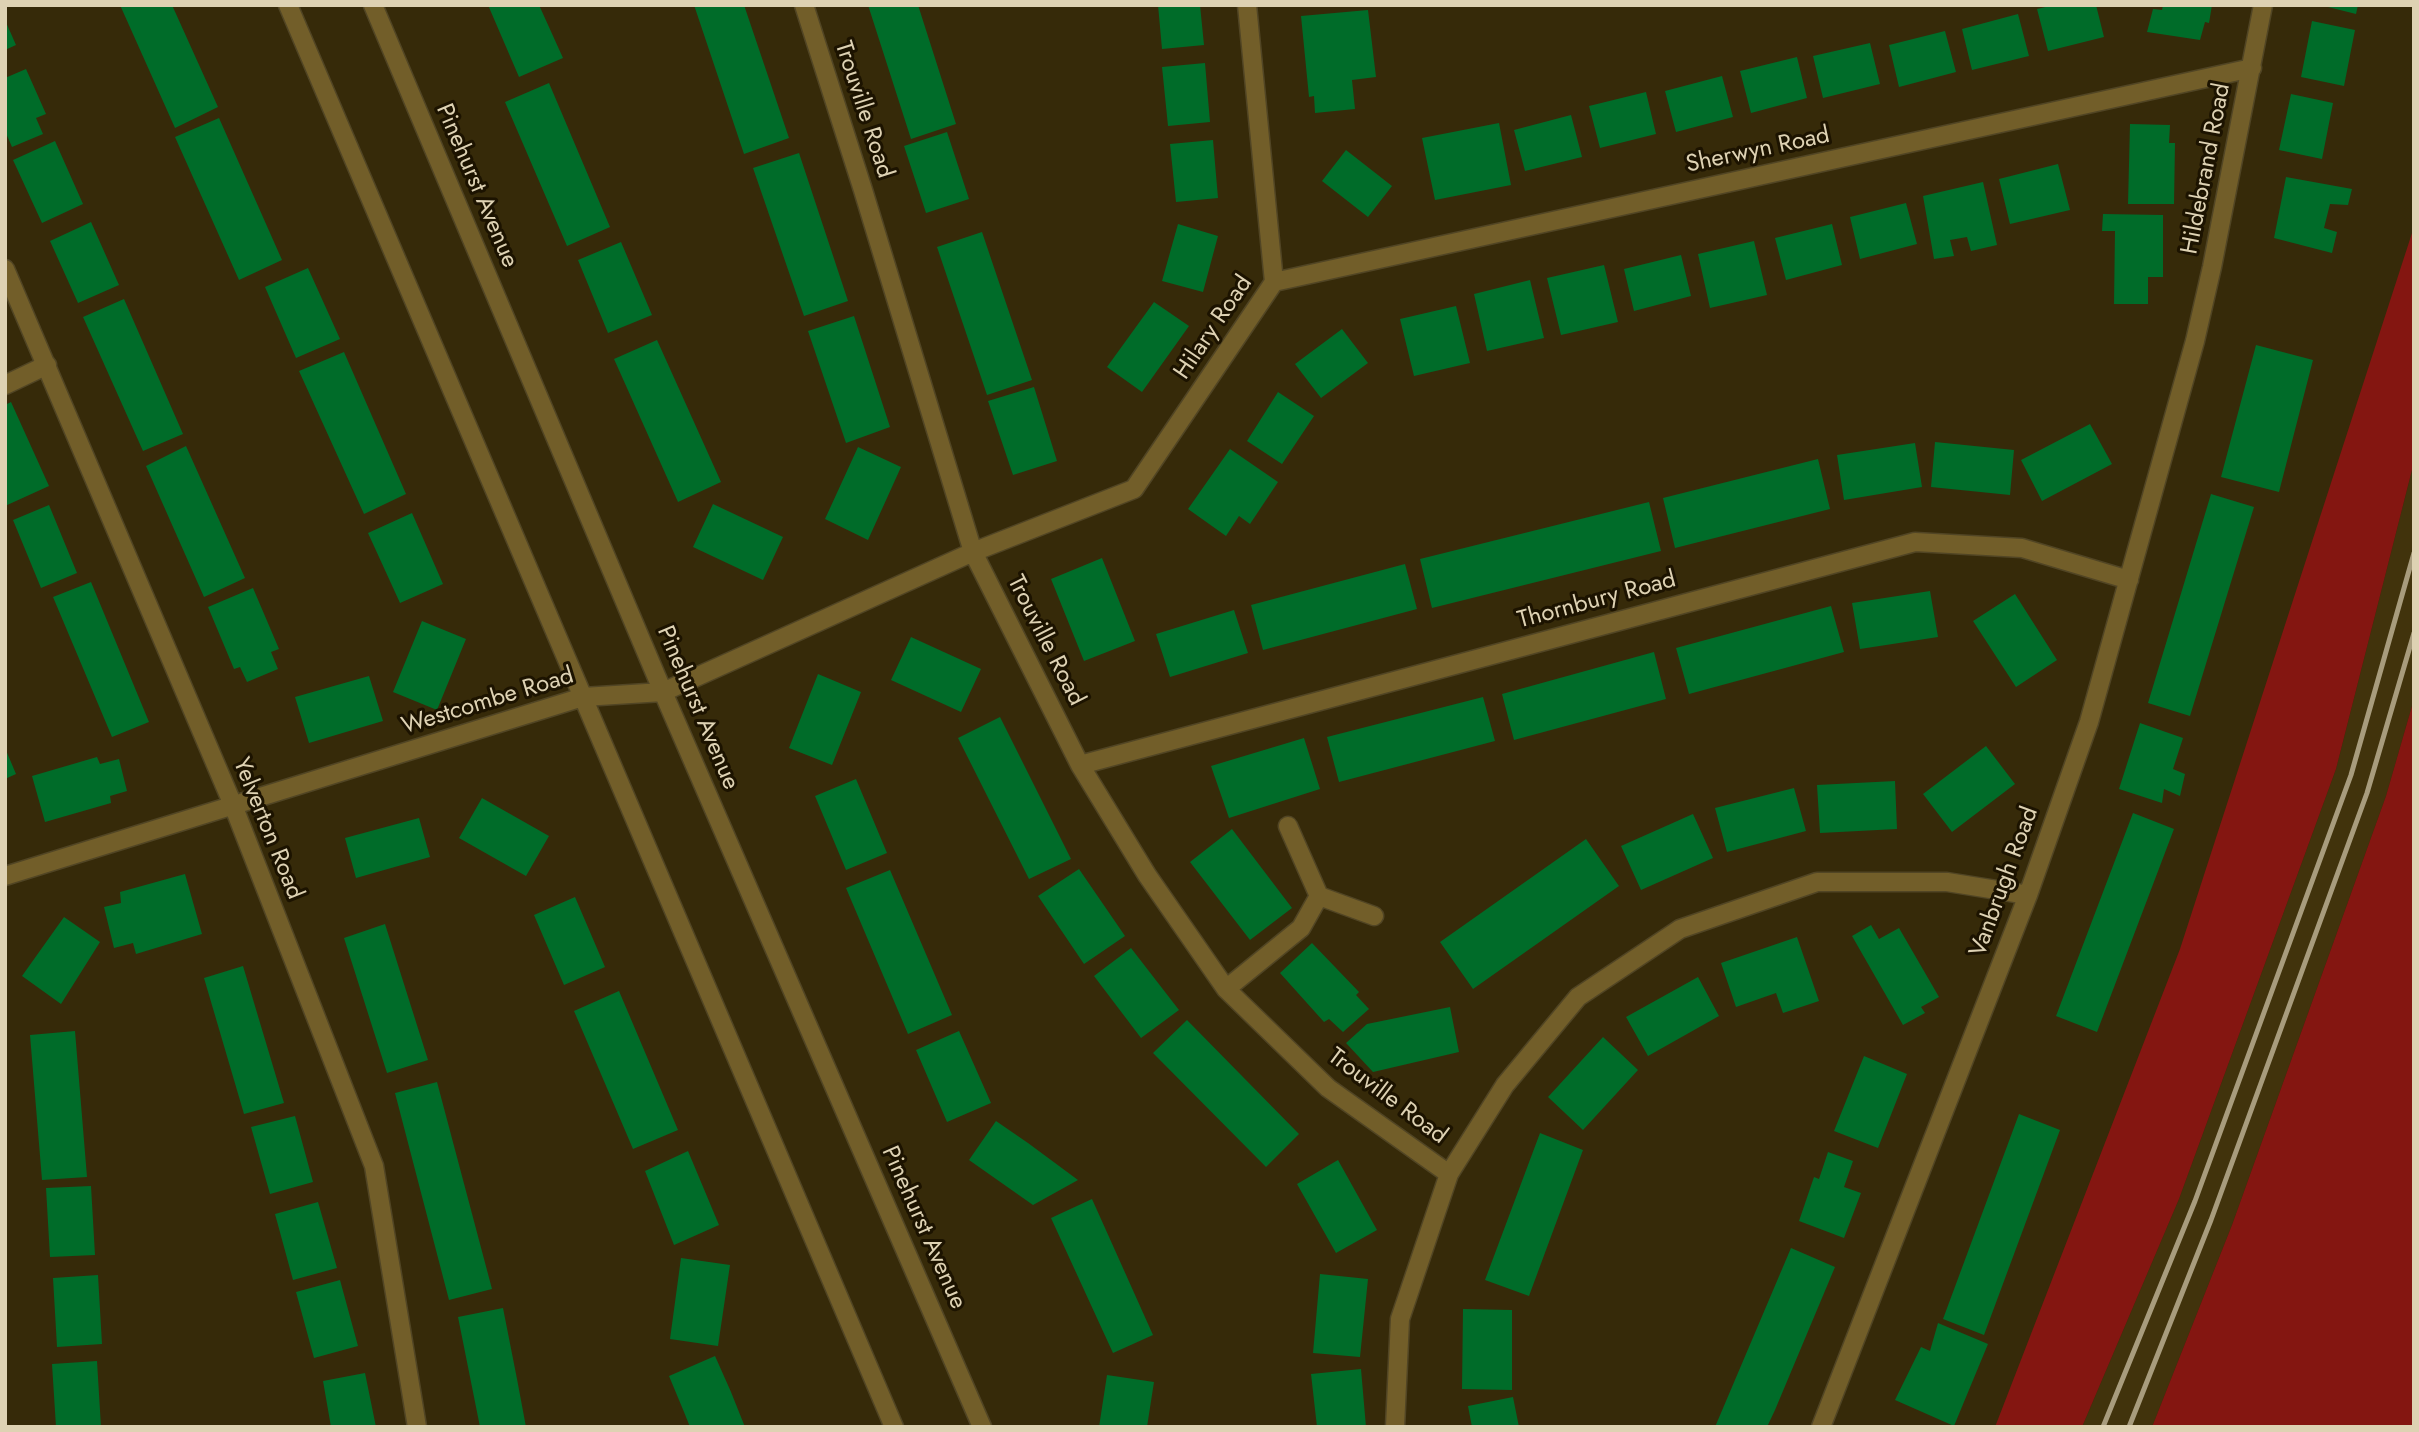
<!DOCTYPE html>
<style>
body{margin:0}
#map{position:relative;width:2419px;height:1432px;overflow:hidden;background:#362a09;font-family:Jost,sans-serif}
canvas{display:block}
.frame{position:absolute;inset:0;border:7px solid #ded2b3;pointer-events:none}
</style>
<div id="map">
<canvas width="2419" height="1432"></canvas>
<div class="frame"></div>
</div>
<script>
const ctx = document.querySelector('canvas').getContext('2d');
ctx.lineJoin = 'round';
function fill(path, color) { ctx.fillStyle = color; ctx.fill(path, 'evenodd'); }
function stroke(path, color, width, dash) { ctx.strokeStyle = color; ctx.lineWidth = width; ctx.lineCap = dash ? 'butt' : 'round'; ctx.setLineDash(dash || []); ctx.stroke(path); }
function drawText(font, color, halo, rows, align = 'center') {
  ctx.font = font + ' Jost,sans-serif'; ctx.lineWidth = 6; ctx.setLineDash([]); ctx.textBaseline = 'middle'; ctx.strokeStyle = halo; ctx.fillStyle = color; for (const [text, x, y, turn = 0] of rows) {
    ctx.save(); ctx.translate(x, y); ctx.rotate((+turn || 0) * Math.PI / 180); ctx.textAlign = isNaN(turn) ? turn : align; if (halo) ctx.strokeText(text, 0, 0); ctx.fillText(text, 0, 0); ctx.restore();
  }
}
fill(new Path2D(`
 M2414 462V699L2386 796 2232 1225 2152 1427H2082L2179 1199 2336 769Z`), '#41330c');
fill(new Path2D(`
 M2414 220V462L2336 769 2179 1199 2082 1427H1995L2180 949 2412 233Z
 M2414 699V1427H2152L2232 1225 2386 796Z`), '#841611');
fill(new Path2D(`
 M120 5H172L218 107 175 128Z
 M488 5H539L563 58 519 77Z
 M694 5H744L789 138 744 154Z
 M868 5H918L956 124 911 139Z
 M1158 5H1200L1204 45 1162 49Z
 M2054 5H2096L2104 37 2048 51 2037 9Z
 M2163 5H2212L2209 23 2205 22 2200 40 2147 32 2153 9 2162 10Z
 M2320 5H2358L2356 14Z
 M1368 10 1376 77 1352 80 1355 109 1315 113 1314 96 1309 97 1301 16Z
 M2018 14 2029 56 1972 70 1962 29Z
 M5 20 16 45 5 50Z
 M2312 21 2355 30 2344 86 2301 77Z
 M1945 31 1956 72 1899 87 1889 45Z
 M1870 43 1880 84 1823 98 1813 56Z
 M1797 57 1807 98 1751 113 1740 71Z
 M1205 63 1210 122 1168 126 1162 67Z
 M26 69 46 114 36 118 43 134 12 147 5 131V78Z
 M1722 76 1733 117 1676 132 1665 91Z
 M549 83 610 227 567 246 505 102Z
 M1646 92 1656 134 1600 148 1589 106Z
 M2291 94 2333 103 2322 159 2279 150Z
 M1571 115 1582 157 1525 171 1514 130Z
 M219 118 282 260 239 280 175 137Z
 M1499 123 1511 185 1435 200 1422 138Z
 M2130 124 2170 125 2169 143H2175L2174 204H2128Z
 M947 132 969 199 926 213 904 146Z
 M1213 140 1218 198 1176 202 1170 144Z
 M55 141 83 204 42 223 13 160Z
 M1346 150 1392 186 1368 217 1322 181Z
 M799 153 848 301 804 316 753 168Z
 M2058 164 2070 210 2010 224 1999 179Z
 M2286 177 2352 189 2348 205 2330 204 2324 228 2337 232 2332 253 2274 238Z
 M1983 182 1997 245 1971 251 1967 237 1950 240 1954 256 1934 259 1923 196Z
 M1906 203 1917 244 1860 259 1850 217Z
 M2103 214 2163 215V277H2148V304H2114L2115 231H2102Z
 M91 222 119 285 78 303 50 241Z
 M1178 224 1218 236 1203 292 1162 281Z
 M1832 224 1842 265 1786 280 1775 238Z
 M982 232 1032 380 987 395 937 247Z
 M1754 241 1767 295 1710 308 1698 254Z
 M621 242 652 315 608 333 578 260Z
 M1681 255 1691 296 1634 311 1624 269Z
 M1604 265 1618 322 1561 335 1547 278Z
 M308 268 340 339 296 358 265 287Z
 M1530 280 1544 338 1487 351 1474 294Z
 M124 299 183 434 143 451 83 317Z
 M1154 302 1189 326 1142 392 1107 367Z
 M1456 306 1470 363 1414 376 1400 319Z
 M854 316 890 427 846 443 808 331Z
 M1342 329 1368 363 1321 398 1295 364Z
 M657 340 721 482 678 502 614 359Z
 M2256 345 2313 360 2279 492 2221 477Z
 M344 352 406 494 364 514 299 371Z
 M1034 387 1057 461 1013 475 988 401Z
 M1278 392 1314 416 1282 464 1247 441Z
 M11 402 49 486 5 506V405Z
 M2090 424 2112 464 2042 501 2021 460Z
 M1935 442 2014 450 2010 495 1931 487Z
 M1915 443 1922 487 1844 500 1837 455Z
 M186 446 245 578 204 597 146 466Z
 M858 447 901 467 868 540 825 519Z
 M1230 449 1278 482 1250 524 1239 516 1226 536 1188 509Z
 M1818 459 1830 509 1675 548 1663 498Z
 M2211 494 2254 507 2190 716 2148 703Z
 M1649 502 1661 551 1432 608 1420 559Z
 M713 504 783 537 763 580 693 547Z
 M49 505 77 573 41 588 13 520Z
 M412 513 443 584 400 603 368 533Z
 M1102 558 1135 641 1084 661 1051 579Z
 M1405 564 1417 609 1263 650 1251 605Z
 M91 582 149 722 112 737 53 597Z
 M253 588 279 649 271 652 278 669 247 682 240 667 234 669 208 607Z
 M1930 591 1938 637 1860 649 1852 603Z
 M2015 594 2057 660 2016 687 1973 621Z
 M1831 606 1844 652 1689 694 1676 648Z
 M1234 610 1248 653 1170 677 1156 634Z
 M422 621 466 639 437 710 393 692Z
 M911 637 981 669 961 712 891 680Z
 M1654 652 1666 699 1514 740 1502 694Z
 M818 674 861 692 832 765 789 748Z
 M369 676 383 721 309 743 295 697Z
 M1483 697 1495 741 1339 782 1327 737Z
 M1000 717 1071 859 1029 879 958 738Z
 M2140 723 2183 738 2173 769 2185 774 2180 796 2164 789 2162 803 2119 789Z
 M1304 738 1320 789 1229 818 1211 766Z
 M1986 746 2015 784 1952 832 1923 794Z
 M5 748 16 774 5 779Z
 M97 757 100 764 119 759 127 791 110 796 111 803 45 822 32 776Z
 M856 779 887 853 846 870 815 796Z
 M1895 781 1897 829 1820 833 1817 785Z
 M1794 788 1806 831 1727 852 1715 808Z
 M482 798 549 836 526 876 459 838Z
 M2133 813 2174 829 2097 1032 2056 1016Z
 M1693 814 1713 858 1641 890 1621 846Z
 M419 818 430 857 356 878 345 838Z
 M1232 829 1292 908 1250 940 1190 862Z
 M1586 839 1619 886 1473 989 1440 942Z
 M1079 869 1125 936 1084 964 1038 896Z
 M890 870 952 1015 908 1034 846 888Z
 M185 874 202 934 136 954 133 943 114 948 104 907 121 903 120 892Z
 M575 897 605 967 564 985 534 915Z
 M64 917 100 942 61 1004 22 976Z
 M385 924 428 1060 387 1073 344 938Z
 M1871 925 1879 939 1899 928 1939 997 1921 1007 1925 1013 1903 1025 1852 936Z
 M1797 937 1819 1001 1783 1013 1776 993 1736 1007 1721 963Z
 M1312 943 1359 992 1356 995 1369 1009 1343 1032 1329 1019 1324 1022 1280 973Z
 M1131 948 1179 1010 1141 1038 1094 976Z
 M243 966 284 1103 244 1114 204 978Z
 M1698 977 1719 1016 1648 1056 1626 1017Z
 M619 991 678 1130 633 1149 574 1011Z
 M1450 1007 1459 1052 1373 1072 1346 1043 1367 1024Z
 M1187 1020 1299 1134 1266 1167 1153 1053Z
 M75 1031 87 1177 42 1180 30 1035Z
 M959 1031 991 1103 947 1122 916 1050Z
 M1603 1037 1638 1070 1583 1130 1548 1097Z
 M1864 1056 1907 1074 1878 1148 1834 1131Z
 M437 1082 492 1289 449 1300 395 1093Z
 M2019 1114 2060 1130 1984 1335 1943 1319Z
 M295 1116 313 1182 270 1194 251 1127Z
 M996 1121 1028 1143 1078 1180 1033 1205 969 1160Z
 M1540 1133 1583 1150 1529 1296 1485 1280Z
 M688 1151 719 1225 674 1245 645 1171Z
 M1828 1152 1853 1161 1844 1187 1861 1193 1844 1238 1799 1221 1814 1177 1819 1179Z
 M1338 1160 1377 1230 1336 1253 1297 1184Z
 M91 1186 95 1255 50 1257 46 1188Z
 M1092 1199 1153 1335 1113 1353 1051 1218Z
 M318 1202 337 1268 293 1280 275 1214Z
 M1791 1248 1835 1267 1775 1410 1767 1427H1715Z
 M681 1258 730 1265 718 1346 670 1339Z
 M1320 1274 1368 1279 1360 1357 1313 1353Z
 M98 1275 102 1344 57 1347 53 1278Z
 M340 1280 358 1346 314 1358 296 1292Z
 M503 1308 517 1379 526 1427H480L458 1317Z
 M1463 1309 1512 1310V1390L1462 1389Z
 M1938 1323 1988 1344 1954 1426 1895 1400 1921 1347 1930 1351Z
 M715 1356 731 1392 745 1427H690L684 1412 669 1376Z
 M97 1361 101 1427H56L52 1364Z
 M1361 1369 1366 1427H1317L1311 1374Z
 M365 1373 376 1427H331L323 1381Z
 M1107 1375 1154 1382 1147 1427H1099Z
 M1513 1397 1519 1427H1472L1468 1406Z`), '#006c29');
const minor = new Path2D(`
 M288 5 894 1427
 M373 5 663 692 982 1427
 M804 5 863 190 973 552 1080 765 1147 875 1226 989 1328 1088 1449 1174
 M5 269 233 805 374 1166 417 1427
 M1274 282 2252 68
 M5 385 47 365
 M1080 765 1915 542 2022 548 2129 580
 M5 876 583 697 663 692 973 552 1134 489 1274 282 1247 5
 M1319 896 1374 916
 M1226 989 1301 928 1319 896 1288 826
 M1395 1427 1400 1319 1449 1174 1505 1085 1578 997 1680 929 1817 882H1947L2028 895
 M1821 1427 2028 895 2089 722 2195 341 2212 267 2263 5`);
stroke(minor, '#514524', 21);
stroke(minor, '#725e29', 18);
stroke(new Path2D(`
 M2103 1427 2195 1201 2351 775 2414 553
 M2129 1427 2211 1220 2367 793 2414 633`), '#a89c7d', 5);
drawText('24px', '#ded2b3', '#1c1300', [
 ["Trouville Road",863,110,72],
 ["Sherwyn Road",1758,151,-12],
 ["Hildebrand Road",2207,169,-79],
 ["Pinehurst Avenue",476,186,67],
 ["Hilary Road",1214,328,-56],
 ["Thornbury Road",1597,601,-15],
 ["Trouville Road",1045,641,63],
 ["Westcombe Road",488,702,-17],
 ["Pinehurst Avenue",697,708,67],
 ["Yelverton Road",267,829,68],
 ["Vanbrugh Road",2005,882,-70],
 ["Trouville Road",1387,1097,37],
 ["Pinehurst Avenue",923,1228,66]
]);
</script>
